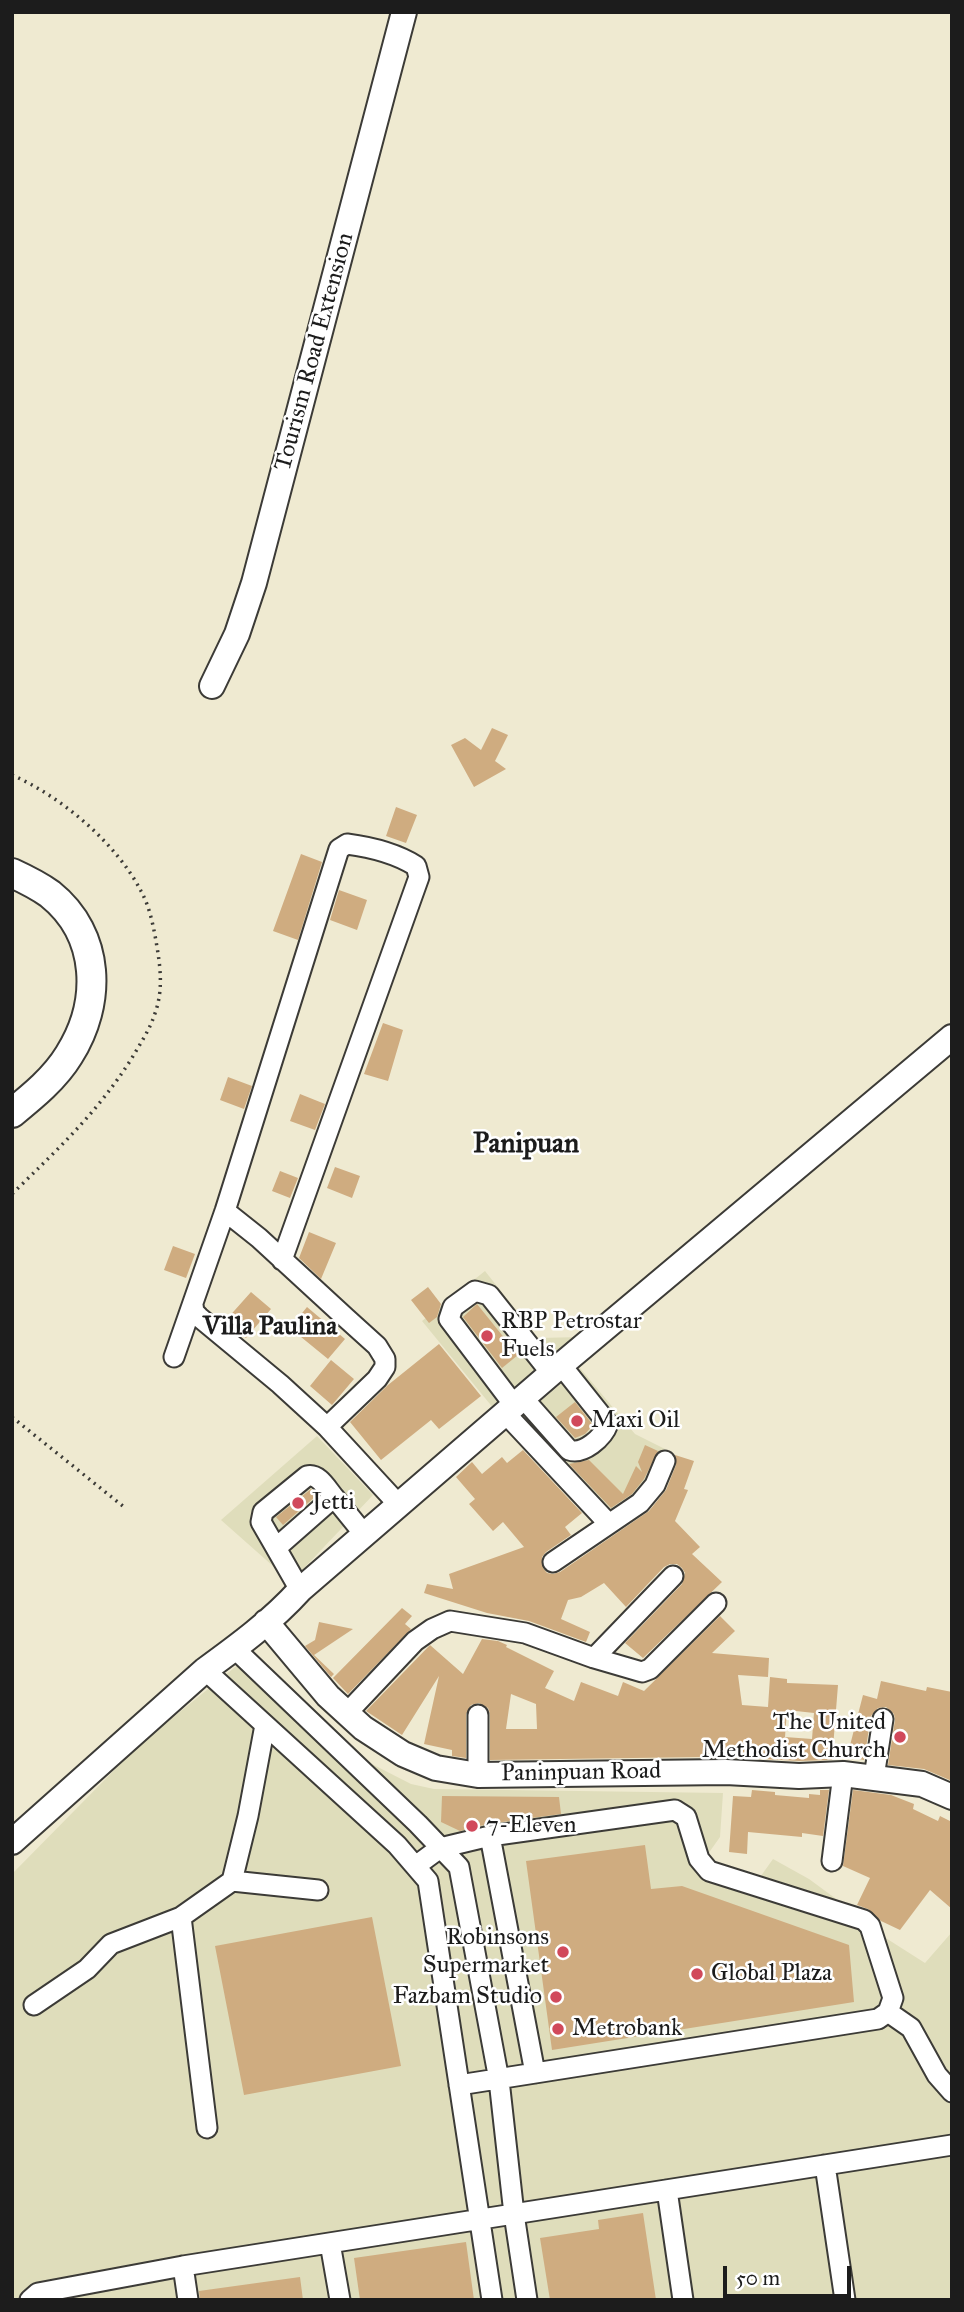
<!DOCTYPE html>
<style>
body{margin:0}
#map{position:relative;width:964px;height:2312px;overflow:hidden;background:#efead1;font-family:"IM FELL Great Primer",serif}
canvas{display:block}
.frame{position:absolute;inset:0;border:14px solid #1c1c1c;pointer-events:none}
.scale{position:absolute;left:723px;top:2266px;width:128px;height:32px;box-sizing:border-box;border:4px solid #1c1c1c;border-top:0;padding-left:9px;font-size:21px;line-height:24px;white-space:nowrap;color:#1c1c1c;-webkit-text-stroke:5px #fff;paint-order:stroke}
</style>
<div id="map">
<canvas width="964" height="2312"></canvas>
<div class="frame"></div>
<div class="scale">50 m</div>
</div>
<script>
const ctx = document.querySelector('canvas').getContext('2d');
ctx.lineJoin = 'round';
function fill(path, color) { ctx.fillStyle = color; ctx.fill(path, 'evenodd'); }
function stroke(path, color, width, dash) { ctx.strokeStyle = color; ctx.lineWidth = width; ctx.lineCap = dash ? 'butt' : 'round'; ctx.setLineDash(dash || []); ctx.stroke(path); }
function drawText(font, color, halo, rows, align = 'center') {
  ctx.font = font + ' "IM FELL Great Primer",serif'; ctx.lineWidth = 5; ctx.setLineDash([]); ctx.textBaseline = 'middle'; ctx.strokeStyle = halo; ctx.fillStyle = color; for (const [text, x, y, turn = 0] of rows) {
    ctx.save(); ctx.translate(x, y); ctx.rotate((+turn || 0) * Math.PI / 180); ctx.textAlign = isNaN(turn) ? turn : align; if (halo) ctx.strokeText(text, 0, 0); ctx.fillText(text, 0, 0); ctx.restore();
  }
}
fill(new Path2D(`
 M485 1271 538 1338 582 1337 494 1409 422 1321Z
 M580 1368 635 1434 665 1449 650 1489 612 1519 519 1419Z
 M317 1436 373 1495 291 1582 221 1520Z
 M250 1655 362 1759 411 1784 434 1789 723 1793 720 1837 703 1861 758 1880 773 1859 809 1879 843 1904 881 1935 925 1963 952 1932V2300H14L12 1874 139 1745Z`), '#dfddbb');
fill(new Path2D(`
 M492 728 508 735 495 761 506 769 474 787 451 745 465 738 481 750Z
 M396 807 417 815 406 843 386 836Z
 M301 854 322 862 298 940 273 931Z
 M339 890 367 900 357 930 330 920Z
 M383 1023 403 1030 388 1081 364 1074Z
 M228 1077 252 1086 244 1109 220 1100Z
 M300 1094 325 1104 315 1130 290 1121Z
 M335 1167 360 1176 352 1198 327 1188Z
 M280 1171 298 1178 290 1198 272 1191Z
 M309 1232 336 1243 321 1279 299 1258Z
 M173 1246 195 1254 186 1278 164 1270Z
 M428 1287 441 1304 437 1317 429 1323 411 1300Z
 M251 1292 271 1309 246 1338 226 1320Z
 M477 1304 518 1355 502 1368 463 1317Z
 M307 1307 345 1339 328 1359 290 1328Z
 M439 1344 481 1396 439 1429 431 1420 381 1460 350 1422 388 1385Z
 M331 1360 354 1379 332 1405 310 1386Z
 M575 1402 593 1425 585 1434 575 1438 556 1417Z
 M645 1445 658 1451 644 1479 632 1494 611 1508 569 1464 589 1460 623 1494 636 1466 642 1472 638 1462Z
 M523 1450 582 1513 565 1527 571 1535 546 1552 542 1557 543 1568 547 1573 553 1574 560 1572 649 1511 666 1490 676 1465 675 1455 694 1461 684 1489 688 1490 675 1521 700 1547 692 1554 722 1582 643 1658 625 1643 682 1584 685 1573 682 1568 677 1564H670L664 1567 626 1607 604 1583 581 1597 568 1600 561 1619 590 1632 586 1642 529 1621 487 1613 424 1593 427 1584 453 1589 449 1574 524 1547 503 1522 493 1531 469 1504 475 1499 456 1477 472 1462 482 1474 502 1457 507 1463Z
 M311 1489 317 1495 283 1525 276 1517Z
 M402 1608 412 1616 405 1624 411 1629 348 1694 333 1678Z
 M720 1616 735 1631 712 1653 769 1658 768 1677 738 1675 742 1705 768 1707 770 1677 787 1679V1683L838 1685 832 1760 799 1761 743 1758V1754L705 1757 490 1760V1714L488 1708 479 1703 471 1705 466 1714V1758L452 1756V1750L424 1744 439 1676 402 1735 366 1711 430 1645 463 1674 482 1639 498 1641 507 1645 506 1647 554 1671 545 1688 574 1701 581 1682 618 1696 623 1682 644 1691ZM511 1694 536 1704 537 1729H506ZM787 1710 814 1713 812 1739 785 1737Z
 M319 1622 353 1629 314 1655 334 1674 331 1677 305 1646 315 1640Z
 M881 1681 926 1691 927 1687 952 1692V1781L924 1769 888 1765 895 1720 894 1714 886 1707 878 1708 871 1716 864 1760 847 1757 863 1695 877 1699Z
 M752 1790 775 1792V1795L809 1798V1794L820 1795V1790H829L823 1836 802 1833V1837L748 1832 747 1854 729 1852 733 1796 751 1797Z
 M853 1790 891 1795 914 1804 913 1809 938 1821 940 1816 952 1822V1909L930 1890 900 1930 881 1921 868 1909 857 1905 870 1878 843 1866Z
 M442 1796 559 1797 561 1814 488 1824 460 1831 441 1822Z
 M645 1845 651 1889 682 1886 849 1945 854 2002 552 2050 526 1861Z
 M372 1917 401 2066 244 2095 215 1946Z
 M643 2213 656 2300H550L540 2238 599 2229 598 2220Z
 M466 2242 474 2300H360L354 2258Z
 M300 2277 303 2300H200L199 2291Z`), '#cfac80');
const minor = new Path2D(`
 M225 1211 259 1238 346 1318 377 1346 385 1359V1367L377 1379 327 1427
 M193 1305 194 1312 199 1317 280 1384 327 1427 398 1504
 M174 1357 225 1211 339 849 347 844C370 847 397 854 416 866L419 877 282 1260
 M523 1398 569 1450C583 1455 603 1438 608 1424L561 1365
 M514 1405 449 1319 453 1307 475 1291 489 1295 551 1373
 M505 1413 609 1524
 M276 1548 261 1522 263 1512 307 1476C319 1473 327 1489 334 1497
 M553 1562 640 1503 655 1485 665 1461
 M300 1590 276 1548 334 1497 364 1534
 M235 1649 418 1824 459 1867 499 2080 514 2214 527 2300
 M594 1658 673 1576
 M205 1670 397 1845 428 1881 492 2300
 M347 1713 415 1641 432 1629 450 1621 525 1633 594 1658 642 1672 650 1669 716 1603
 M478 1775V1715
 M874 1777 883 1719
 M490 1836 535 2073
 M832 1861 843 1774
 M417 1865 440 1848 490 1836 675 1810 686 1817 699 1859 709 1871 864 1920 870 1926 893 1998 888 2012 878 2019 459 2085
 M232 1881 318 1890
 M181 1917 207 2128
 M34 2005 87 1969 111 1944 181 1917 232 1881 248 1816 265 1725
 M888 2012 911 2028 937 2075 952 2092
 M825 2165 845 2300
 M667 2190 683 2300
 M330 2243 340 2300
 M183 2266 188 2300
 M30 2300 38 2293 183 2266 952 2145`);
const major = new Path2D(`
 M212 686 237 634 254 583 404 12
 M266 1622 328 1696 363 1728 403 1754 436 1768 478 1775 726 1772 799 1776 843 1774 922 1784 952 1797
 M12 1842 205 1670C238 1646 272 1621 300 1590L561 1365 952 1037`);
const highway = new Path2D(`
 M12 873C25 879 39 886 50 894 101 935 102 1003 69 1055 55 1078 33 1096 12 1113`);
stroke(minor, '#3c3b37', 23);
stroke(major, '#3c3b37', 28);
stroke(highway, '#3c3b37', 32);
stroke(new Path2D(`
 M12 775C62 797 116 843 141 891 150 907 154 929 157 947 161 971 163 993 154 1016 149 1031 140 1044 132 1058 97 1113 58 1149 12 1194
 M12 1417 124 1507`), '#3c3b37', 3.5, [2, 5]);
stroke(minor, '#fff', 19);
stroke(major, '#fff', 24);
stroke(highway, '#fff', 28);
for (const [x, y, r, color] of [
 [487,1336,7,"#d1495b"],
 [577,1421,7,"#d1495b"],
 [298,1503,7,"#d1495b"],
 [900,1737,7,"#d1495b"],
 [472,1826,7,"#d1495b"],
 [563,1952,7,"#d1495b"],
 [697,1974,7,"#d1495b"],
 [556,1997,7,"#d1495b"],
 [558,2029,7,"#d1495b"]
]) { const dot = new Path2D(); dot.arc(x, y, r, 0, 2 * Math.PI); ctx.fillStyle = color; ctx.fill(dot); stroke(dot, '#fff', 2.5); }
drawText('24px', '#1c1c1c', '#fff', [
 ["Tourism Road Extension",315,352,-75],
 ["Paninpuan Road",581,1773,-1]
]);
drawText('24px', '#1c1c1c', '#fff', [
 ["RBP Petrostar",501,1322],
 ["Fuels",501,1350],
 ["Maxi Oil",591,1421],
 ["Jetti",312,1503],
 ["The United",886,1723,"right"],
 ["Methodist Church",886,1751,"right"],
 ["7-Eleven",486,1826],
 ["Robinsons",549,1938,"right"],
 ["Supermarket",549,1966,"right"],
 ["Global Plaza",711,1974],
 ["Fazbam Studio",542,1997,"right"],
 ["Metrobank",572,2029]
], 'left');
drawText('bold 26px', '#1c1c1c', '#fff', [
 ["Villa Paulina",270,1328]
]);
drawText('bold 28px', '#1c1c1c', '#fff', [
 ["Panipuan",526,1145]
]);
</script>
